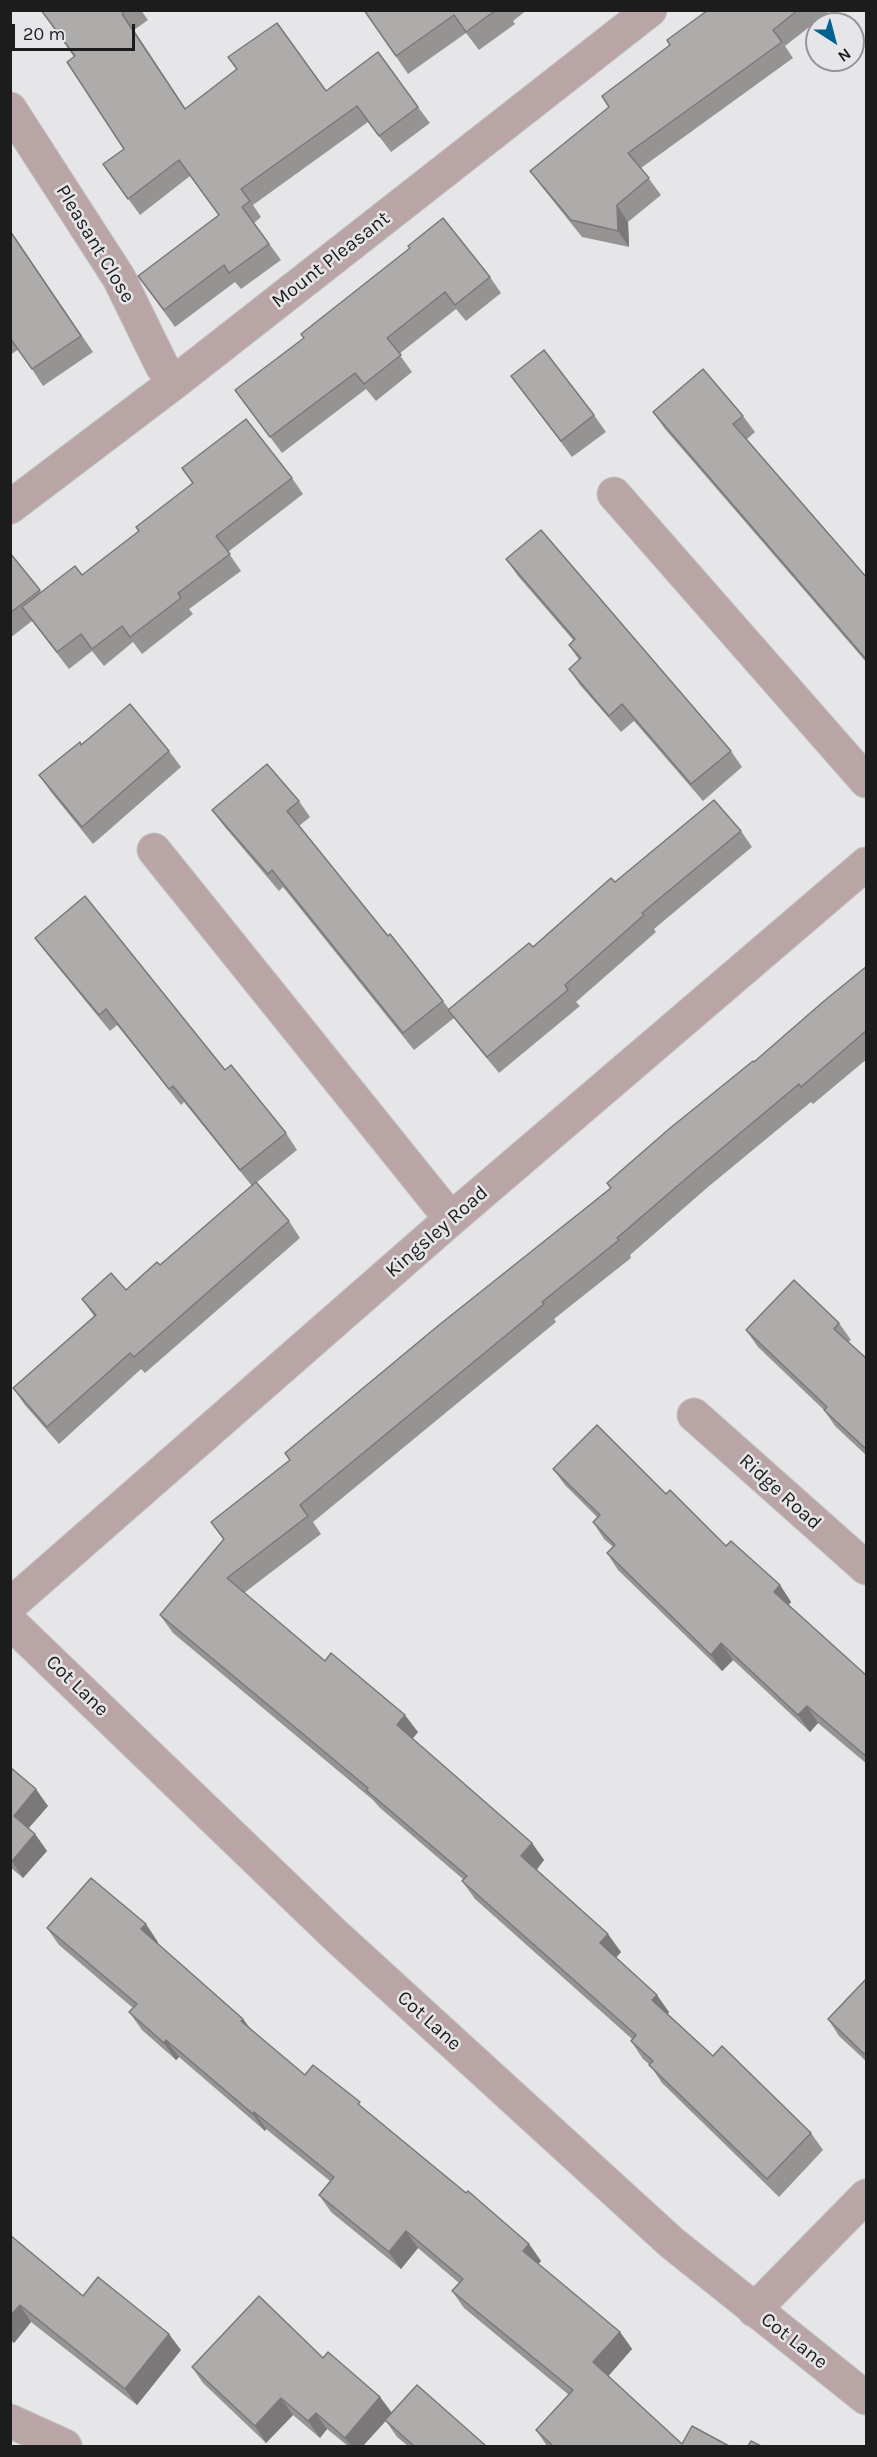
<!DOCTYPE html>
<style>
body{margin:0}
#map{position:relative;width:877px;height:2457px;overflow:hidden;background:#e6e6e9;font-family:Karla,sans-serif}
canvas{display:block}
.frame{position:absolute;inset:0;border:12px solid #1c1c1d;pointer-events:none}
.north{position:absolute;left:805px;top:12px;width:60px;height:60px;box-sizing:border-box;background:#e6e6e9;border:2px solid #959597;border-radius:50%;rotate:144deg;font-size:16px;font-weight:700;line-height:24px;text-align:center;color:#1c1c1d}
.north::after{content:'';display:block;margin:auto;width:21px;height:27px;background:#006291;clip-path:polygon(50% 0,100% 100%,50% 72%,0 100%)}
.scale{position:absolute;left:12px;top:24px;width:123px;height:27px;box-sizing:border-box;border:3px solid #1c1c1d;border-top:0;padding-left:8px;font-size:18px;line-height:21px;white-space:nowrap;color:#1c1c1d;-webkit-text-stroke:4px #e6e6e9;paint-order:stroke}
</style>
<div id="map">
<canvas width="877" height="2457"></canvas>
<div class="frame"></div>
<div class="north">N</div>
<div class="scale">20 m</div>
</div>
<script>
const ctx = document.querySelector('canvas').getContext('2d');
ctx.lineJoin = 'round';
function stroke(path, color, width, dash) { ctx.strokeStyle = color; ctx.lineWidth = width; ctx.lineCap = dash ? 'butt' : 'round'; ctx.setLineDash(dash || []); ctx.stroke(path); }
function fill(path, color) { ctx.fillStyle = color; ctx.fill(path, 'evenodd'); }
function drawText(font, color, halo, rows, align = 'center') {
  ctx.font = font + ' Karla,sans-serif'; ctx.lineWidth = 5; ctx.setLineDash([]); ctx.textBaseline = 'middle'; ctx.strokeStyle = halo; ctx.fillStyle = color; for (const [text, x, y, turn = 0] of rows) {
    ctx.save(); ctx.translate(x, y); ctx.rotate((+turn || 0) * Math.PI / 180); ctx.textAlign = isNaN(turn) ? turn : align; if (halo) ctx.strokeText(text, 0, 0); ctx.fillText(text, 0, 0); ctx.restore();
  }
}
const minor = new Path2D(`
 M10 109 119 278 162 366 175 382
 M614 494 866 781
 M10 507 175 382 650 10
 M154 850 451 1219
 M694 1415 866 1568
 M10 1605 451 1219 866 864
 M754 2310 866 2196
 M10 2421 65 2446`);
const tertiary = new Path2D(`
 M10 1622 334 1934 672 2243 866 2398`);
stroke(minor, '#c2c2c4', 35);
stroke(tertiary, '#c2c2c4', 35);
stroke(minor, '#baa5a6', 33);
stroke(tertiary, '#baa5a6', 33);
fill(new Path2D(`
 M41 10H141L148 20 134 30 185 108 326 91 418 107 430 123 391 152 368 122 253 205 261 217 254 223 281 260 241 289 235 282 175 327 138 276 219 215 190 176 140 215 103 164 124 149 74 57Z
 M364 10H527L513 21 515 24 479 50 466 33 408 74Z
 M708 10H831L785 46 793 58 641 168 661 195 628 222 629 247 582 237 542 187 530 171 609 107 670 45Z
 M10 230 93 352 43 386 19 349 10 355Z
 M490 277 501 293 466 321 456 309 399 354 412 372 376 401 366 389 282 453 235 390 304 338Z
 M511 376 594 415 606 432 572 457Z
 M653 412 743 416 755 432 746 440 867 578V663L665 429Z
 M182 468 292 478 303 494 228 552 241 571 189 609 193 614 142 654 133 642 104 666 92 651 69 669 32 621 10 638V553L41 592 82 575 139 531 193 484Z
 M506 559 731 751 742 767 703 801 634 721 621 732 580 685 569 669 579 660 569 645 574 641 518 576Z
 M81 745 169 751 181 767 93 844 51 792 39 775Z
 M299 801 310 817 299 826 388 936 443 1001 449 1009 533 947 615 882 741 831 752 847 654 929 656 932 576 1002 580 1006 499 1073 460 1026 454 1018 414 1050 283 887 279 891 224 826 212 810Z
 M35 938 225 1070 286 1133 297 1150 256 1183 289 1221 300 1238 145 1373 141 1369 59 1444 25 1405 13 1388 94 1316 82 1299 126 1290 160 1265 252 1186 184 1102 181 1105 117 1025 110 1031 47 954Z
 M867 966V1059L813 1104 811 1102 708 1187 630 1255 631 1258 554 1319 556 1322 313 1522 321 1534 244 1593 325 1661 418 1732 412 1739 532 1843 544 1860 537 1870 621 1952 616 1957 669 2012 668 2014 713 2056 811 2133 823 2150 779 2197 662 2083 650 2065 643 2059 631 2041 632 2039 475 1899 462 1881 464 1880 379 1807 373 1800 173 1633 160 1615 224 1540 211 1522 290 1460 285 1453 610 1188 607 1183 754 1062Z
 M839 1323 851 1340 848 1342 867 1359V1456L835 1426 824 1410 758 1347 746 1330Z
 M553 1469 666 1494 726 1546 780 1585 791 1602 788 1605 867 1676V1764L818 1723 810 1732 733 1660 722 1671 618 1570 607 1553 613 1547 604 1539 593 1522 598 1518 565 1485Z
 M10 1767 48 1806 28 1829 35 1834 47 1851 23 1878 10 1867Z
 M47 1928 158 1942 157 1943 243 2019 250 2029 305 2075 365 2110 466 2193 529 2244 541 2261 538 2264 620 2332 632 2349 608 2376 682 2444 729 2446H547L536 2430 569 2395 464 2308 452 2291 459 2283 418 2248 401 2269 331 2212 319 2195 330 2181 266 2129 265 2131 179 2057 176 2060 142 2030 129 2012 133 2008 59 1945Z
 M867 1978V2062L839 2036 828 2019Z
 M10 2235 83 2296 181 2350 137 2405 31 2322 14 2343 10 2340Z
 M323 2358 380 2397 392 2413 485 2445V2446H408L397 2437 386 2421 363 2446H348L327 2429 320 2438 293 2415 266 2443 203 2383 192 2367Z`), '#969493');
fill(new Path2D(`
 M617 205 628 222 629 247 618 231Z
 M780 1585 791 1602 785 1609 774 1592Z
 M721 1643 733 1660 722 1671 711 1655Z
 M807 1706 818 1723 810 1732 798 1715Z
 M405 1715 418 1732 409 1743 397 1725Z
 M36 1789 48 1806 25 1832 14 1816Z
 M35 1834 47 1851 23 1878 12 1861Z
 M532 1843 544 1860 533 1873 521 1856Z
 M146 1924 158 1942 154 1947 141 1929Z
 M608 1934 621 1952 613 1961 600 1943Z
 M657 1995 669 2012 665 2017 652 2000Z
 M243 2019 256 2036 241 2021Z
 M166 2040 179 2057 176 2060 164 2043Z
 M254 2112 266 2129 265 2131 253 2114Z
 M406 2231 418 2248 401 2269 389 2252Z
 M529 2244 541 2261 535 2268 523 2251Z
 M20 2305 31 2322 14 2343 10 2338V2316Z
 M620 2332 632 2349 605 2380 593 2362Z
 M169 2334 181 2350 137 2405 125 2389Z
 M380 2397 392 2413 363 2446H351L345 2438Z
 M281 2398 293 2415 266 2443 255 2426Z
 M316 2413 327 2429 320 2438 308 2421Z`), '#7a7878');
const building = new Path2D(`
 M41 10H126L122 14 185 109 237 69 228 57 277 23 326 91 378 52 418 107 379 136 357 106 241 189 250 201 242 207 269 244 229 273 224 265 164 310 138 276 219 215 179 160 128 199 103 164 124 149 67 62 75 56Z
 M364 10H496L466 32 454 15 396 56Z
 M708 10H798L773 30 782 42 628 153 649 178 617 205 618 231 571 220 530 171 609 107 602 96 670 45 667 40Z
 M443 218 490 277 455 305 445 292 387 338 401 355 364 384 355 373 270 437 235 390 304 338 301 334 410 248 408 246Z
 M10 231 81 336 32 369 10 338Z
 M544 350 594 415 561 441 511 376Z
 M703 369 743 416 733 424 867 578V656L865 658 653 412Z
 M246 419 292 478 216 536 230 554 178 593 181 598 130 637 122 626 92 649 81 634 57 652 22 607 75 566 82 575 139 531 136 527 193 483 182 468Z
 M541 530 731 751 691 784 622 704 609 716 569 669 581 658 569 645 575 639 506 559Z
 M10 553 40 590 10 613Z
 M130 704 169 751 82 827 39 775 80 742 81 745Z
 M267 764 299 801 287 811 388 936 390 934 443 1001 403 1033 272 870 268 874 212 810Z
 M714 800 741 831 642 913 644 915 565 985 568 990 487 1057 448 1010 529 943 533 947 611 878 615 882Z
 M85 896 225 1070 231 1065 286 1133 240 1170 173 1086 169 1089 106 1009 99 1015 35 938Z
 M867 966V1030L801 1087 799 1084 696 1170 617 1238 619 1240 542 1302 544 1304 300 1505 308 1516 227 1578 325 1661 331 1653 405 1715 397 1725 532 1843 521 1856 608 1934 600 1943 657 1995 652 2000 713 2056 722 2046 811 2133 767 2179 649 2065 653 2061 631 2041 636 2035 462 1881 467 1876 366 1790 368 1788 160 1615 224 1539 211 1522 290 1460 285 1453 439 1325 611 1188 607 1183 669 1129 753 1061 754 1062 824 1001Z
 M256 1182 289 1221 134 1357 130 1353 47 1427 13 1388 96 1315 82 1299 111 1273 126 1290 157 1262 160 1265Z
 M794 1280 839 1323 834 1329 867 1359V1450L824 1410 827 1407 746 1330Z
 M597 1425 666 1494 670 1490 726 1546 731 1541 780 1585 774 1592 867 1676V1757L807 1706 798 1715 721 1643 711 1655 607 1553 615 1545 593 1522 600 1515 553 1469Z
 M10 1767 36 1789 14 1816 35 1834 12 1861 10 1860Z
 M91 1878 146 1924 141 1929 243 2019 241 2021 305 2075 313 2065 360 2102 358 2104 466 2193 468 2191 529 2244 523 2251 620 2332 593 2362 682 2444 692 2426 729 2446H553L536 2430 573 2390 452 2291 463 2279 406 2231 389 2252 319 2195 334 2177 254 2112 253 2114 166 2040 164 2043 129 2012 137 2004 47 1928Z
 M867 1978V2052L864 2054 828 2019Z
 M10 2235 83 2296 98 2277 169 2334 125 2389 20 2305 10 2316Z
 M259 2296 323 2358 328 2352 380 2397 345 2438 316 2413 308 2421 281 2398 255 2426 192 2367Z
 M417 2385 485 2445 484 2446H414L385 2420Z
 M751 2441 761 2446H748Z`);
fill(building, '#aeacab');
stroke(building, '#7a7878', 1.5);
drawText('20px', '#1c1c1d', '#e6e6e9', [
 ["Pleasant Close",95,244,59],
 ["Mount Pleasant",331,260,-38],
 ["Kingsley Road",437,1232,-41],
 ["Ridge Road",780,1492,42],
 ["Cot Lane",77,1686,44],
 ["Cot Lane",429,2021,42],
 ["Cot Lane",794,2341,38]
]);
</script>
